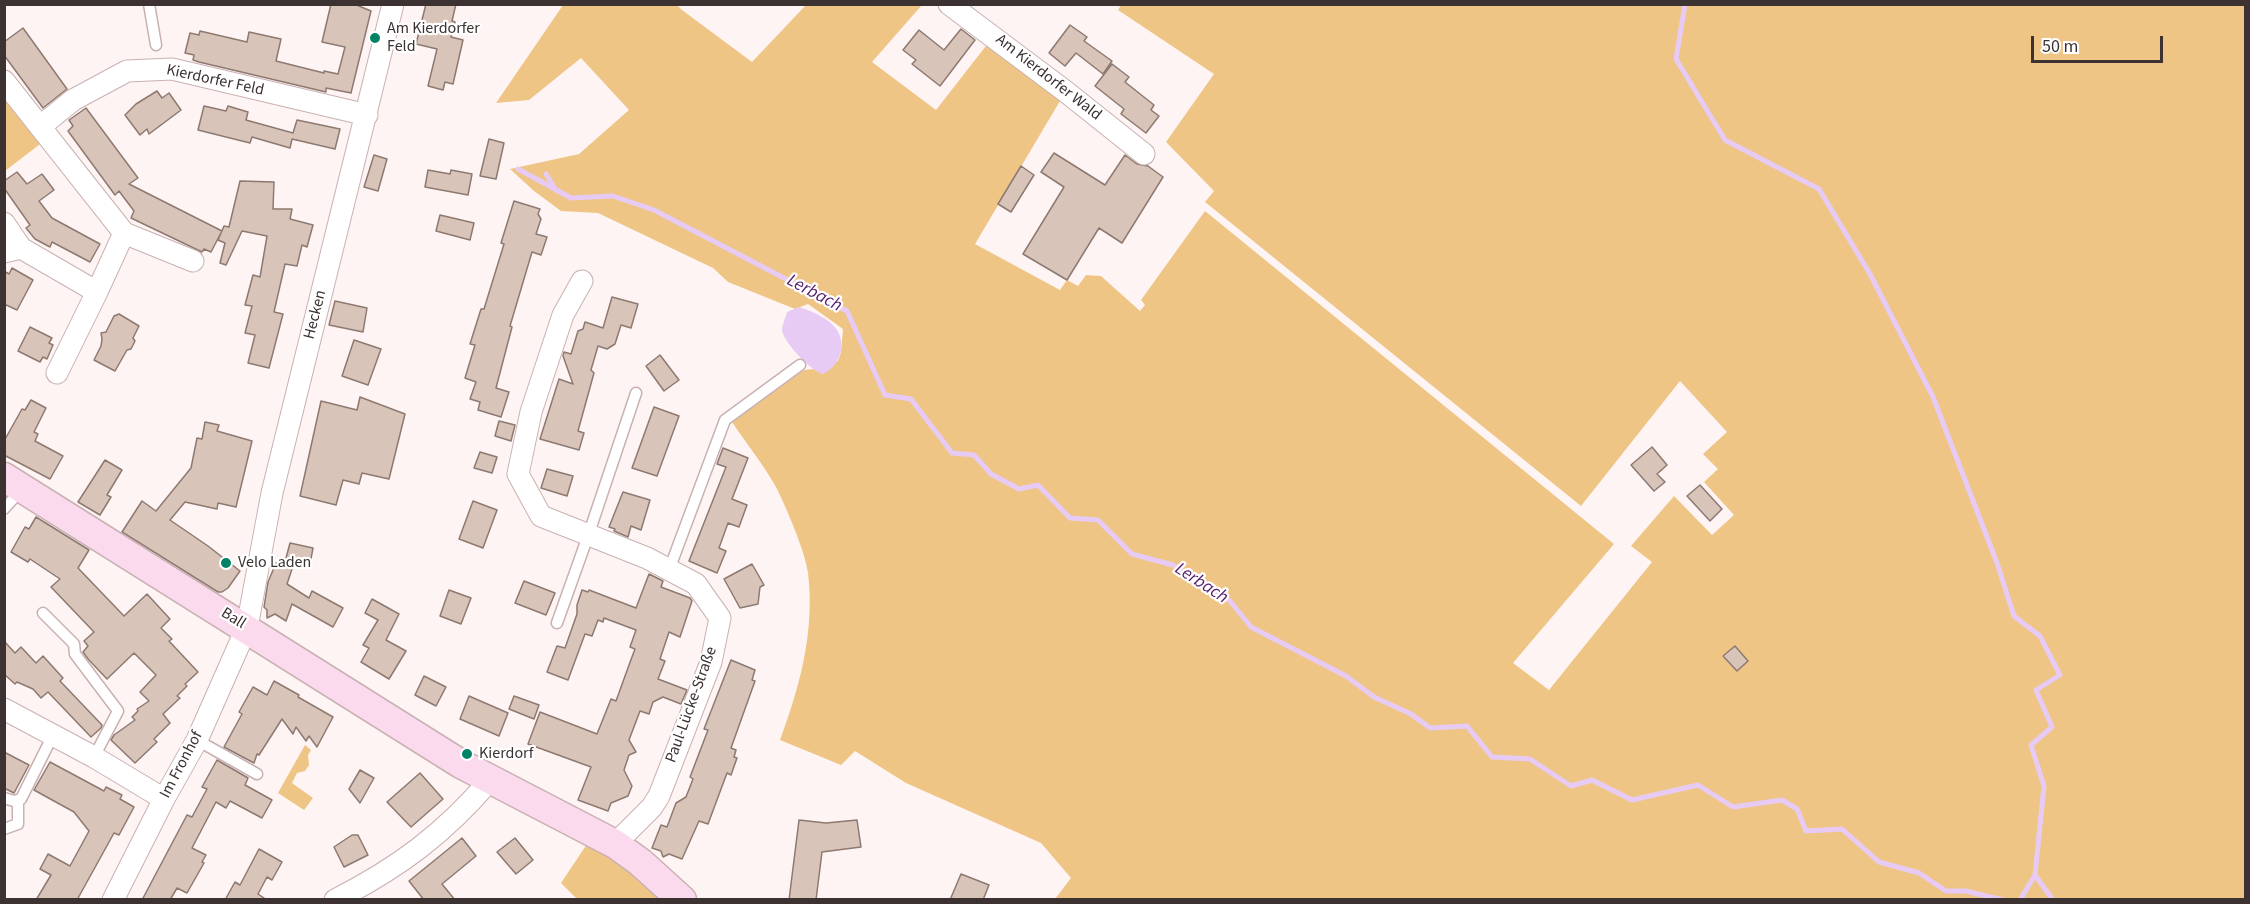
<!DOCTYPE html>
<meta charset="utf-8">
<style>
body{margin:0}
#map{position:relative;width:2250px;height:904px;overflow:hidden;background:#fff4f4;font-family:"Source Sans 3",sans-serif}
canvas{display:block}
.frame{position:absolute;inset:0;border:6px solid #3c3232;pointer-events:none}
.scale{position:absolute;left:2031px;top:36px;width:132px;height:27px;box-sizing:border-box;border:3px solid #3c3232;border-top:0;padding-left:8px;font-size:18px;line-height:21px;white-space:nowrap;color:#3c3232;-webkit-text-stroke:4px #fff;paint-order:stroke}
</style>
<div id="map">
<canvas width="2250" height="904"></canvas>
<div class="frame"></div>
<div class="scale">50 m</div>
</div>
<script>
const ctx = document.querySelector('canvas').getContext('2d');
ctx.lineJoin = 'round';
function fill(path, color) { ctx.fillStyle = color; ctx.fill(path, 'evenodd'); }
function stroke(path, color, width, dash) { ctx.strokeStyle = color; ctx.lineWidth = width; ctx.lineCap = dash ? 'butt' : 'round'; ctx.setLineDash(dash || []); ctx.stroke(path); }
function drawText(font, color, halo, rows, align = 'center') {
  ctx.font = font + ' "Source Sans 3",sans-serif'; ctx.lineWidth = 4.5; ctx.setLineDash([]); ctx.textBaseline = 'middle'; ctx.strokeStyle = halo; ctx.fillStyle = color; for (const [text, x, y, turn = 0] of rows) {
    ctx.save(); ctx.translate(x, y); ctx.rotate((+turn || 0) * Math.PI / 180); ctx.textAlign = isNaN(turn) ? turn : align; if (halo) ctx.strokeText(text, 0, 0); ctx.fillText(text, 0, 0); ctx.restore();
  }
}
fill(new Path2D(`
 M563 5H677L682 10 752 62 806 5H922L872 62 936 110 989 42 1063 96 975 244 1060 290 1067 280 1078 286 1086 275 1101 276 1140 311 1145 305 1141 300 1205 211 1614 544 1513 663 1549 690 1652 562 1631 546 1674 496 1712 535 1734 515 1704 482 1718 469 1703 454 1727 432 1680 381 1581 506 1205 202 1214 191 1166 142 1214 74 1118 10 1121 5H2245V899H1055L1071 878 1041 843 906 783 855 751 841 765 780 740C800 686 815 631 808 573 805 551 786 507 776 487 763 464 746 443 732 422L804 370 814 369 838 361 841 352 843 329 808 304 795 309 728 282 713 268 598 213 561 211 534 191 510 169 579 154 629 110 581 58 529 100 496 103Z
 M4 88 44 141 5 171H4Z
 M305 745 311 750 308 755 309 765 305 771 297 773 292 783 313 798 304 810 278 793Z
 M589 841 667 899H577L561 883Z`), '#efc586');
fill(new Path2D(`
 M799 307C811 311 824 316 833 325 848 340 842 365 823 374 812 372 783 342 782 330 782 325 786 317 787 312Z`), '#e7cbf5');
stroke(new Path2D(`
 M1685 4 1676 59 1725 140 1819 189 1870 274 1933 397 1997 563 2014 616 2040 636 2060 675 2036 690 2052 727 2031 745 2044 786 2035 875
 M518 169 571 198 613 196 654 210 847 311 885 395 911 399 952 453 974 455 991 474 1019 489 1038 485 1070 518 1098 520 1132 554 1173 565 1230 601 1251 627 1346 676 1374 697 1411 714 1430 728 1467 726 1492 757 1530 759 1571 786 1592 780 1632 800 1698 785 1733 807 1782 800 1797 809 1806 831 1842 829 1879 862 1919 873 1946 891H1966L2003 900
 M546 174 556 190
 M2020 900 2035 875 2053 900`), '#e7cbf5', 5);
const building = new Path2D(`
 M331 4H354L371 11 351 93 326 88V92L199 62 193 60 194 55 185 53 190 33 199 35 200 31 247 42 249 32 281 39 276 61 324 73V71L338 74 345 47 322 42Z
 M426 4H456L452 21 455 22 451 37 463 40 453 84 445 82 443 90 428 86 437 49 416 44Z
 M1070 25 1087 37 1084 41 1112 61 1103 74 1076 53 1065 66 1049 53Z
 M23 28 67 89 43 108 4 55V42Z
 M961 29 975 40 940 86 912 64 916 60 903 50 919 30 944 50Z
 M1112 64 1129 77 1125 82 1154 105 1151 110 1159 116 1146 133 1121 114 1124 109 1095 86Z
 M157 91 162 98 169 93 181 110 149 134 147 129 140 135 125 115 136 104Z
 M204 106 226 111 228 106 248 112 246 120 293 133 297 120 340 129 335 149 292 139 290 148 252 137 250 143 198 130Z
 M86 108 138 178 129 184 222 231 211 252 204 249 202 252 131 218 134 211 119 191 115 195 68 131 73 126 69 120Z
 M489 139 504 143 496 179 480 176Z
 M1054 153 1105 185 1125 155 1137 164 1148 166 1163 177 1122 243 1099 228 1067 280 1023 254 1064 187 1041 172Z
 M374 155 387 159 378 191 364 187Z
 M1021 166 1034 175 1011 212 998 204Z
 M428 170 450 174 451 170 472 174 468 195 425 187Z
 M17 172 27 184 42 174 54 190 39 201 52 218 100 244 90 262 52 242 50 247 35 239 26 228 30 225 4 188V181Z
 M240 181 274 182 273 209H292L290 219 313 225 307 247 302 245 297 266 285 264 274 312 283 314 269 368 248 363 255 335 245 333 252 306 245 305 253 275 260 277 267 236 242 231 226 265 220 263 225 243 218 240 224 226 229 227Z
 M514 201 540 209 538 214 541 219 536 234 547 237 541 255 532 252 510 326 512 327 496 388 509 392 501 417 478 410 480 402 470 399 476 382 465 378 475 345 470 344 481 309H484L504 244 501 243Z
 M440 215 474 223 470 240 436 231Z
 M12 268 33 280 17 310 4 304V271L9 274Z
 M612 297 638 304 631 328 621 325 615 344 607 349 598 346 591 370 594 373 578 431 584 433 579 450 540 439 559 379 573 384 563 356 564 352 571 354 578 331 583 329 585 322 603 328Z
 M335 301 367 308 363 332 329 325Z
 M119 314 139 326 133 338 135 341 131 349 127 350 115 371 94 360 101 346 102 339 101 333 106 332 114 316Z
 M30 327 52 338 49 343 53 345 47 359 43 357 40 362 18 351Z
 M354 340 381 349 368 385 342 376Z
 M660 355 679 380 664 391 646 366Z
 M360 397 405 414 389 479 362 473 359 484 343 480 336 505 300 496 321 401 357 410Z
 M31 400 46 408 34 432 38 434 35 441 63 456 50 479 4 455V441L22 409 25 410Z
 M654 407 679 416 657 476 632 468Z
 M499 421 515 425 511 441 495 436Z
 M205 422 219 425 217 431 252 441 236 507 218 503 217 509 185 502 170 520 208 546 240 571 228 588 222 592H218L122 532 142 501 156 511 191 468 197 438 202 439Z
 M1652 447 1667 465 1657 474 1665 482 1654 491 1631 465Z
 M723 448 748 458 732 499 747 505 739 527 728 523 719 548 726 551 717 573 689 561 726 467 717 464Z
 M480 452 497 457 492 473 474 468Z
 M105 460 122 470 107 495 111 497 100 515 78 502Z
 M547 469 573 476 567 496 541 488Z
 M1700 485 1722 509 1710 521 1687 496Z
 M623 492 650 500 641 530 631 526 628 537 614 531 615 529 609 527Z
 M473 501 497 510 483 548 459 539Z
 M36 517 89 550 78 568 124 616 147 594 170 619 161 628 172 639 169 641 198 672 185 684 187 686 177 696 180 698 163 714 170 723 154 739 157 742 135 763 111 740 114 735 135 720 132 717 138 711 137 709 149 701 140 692 156 675 134 653 107 679 88 659 83 652 88 646 84 641 94 632 51 587 60 579 30 559 28 562 11 552 25 527 29 529Z
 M290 543 313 548 310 564 286 558Z
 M276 563 292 569 287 584 309 598 312 591 343 608 333 627 292 604 286 621 275 614 267 618V610L264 607 268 582Z
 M752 564 764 585 760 587 758 604 740 608 724 579Z
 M649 574 663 581 661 587 690 598 692 601 680 637 669 632 660 659 665 661 658 679 687 690 681 704 663 697 653 702 649 714 640 711 629 740 636 752 629 755 624 770 632 786 628 796 611 803 608 811 578 800 591 767 528 744 540 712 597 734 611 699 616 701 629 665 635 649 630 647 636 630 604 618 603 622 598 620 592 636 585 634 568 680 547 672 557 646 565 648 577 614V605L582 590 588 592 589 590 636 608Z
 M524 581 555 593 546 615 515 603Z
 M449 590 471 598 461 624 440 616Z
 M372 599 399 614 386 640 406 651 389 679 361 662 369 648 363 645 378 620 365 613Z
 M4 641 15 653 21 647 36 663 43 656 63 678 60 681 102 725 101 728 91 737 48 692 41 698 33 689 17 682 15 684 4 674Z
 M1735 646 1748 661 1737 671 1723 656Z
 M731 660 755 670 752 680 755 681 731 748 736 750 734 757 737 758 731 775 727 773 708 824 699 821 682 859 669 854 663 857 661 851 652 848 661 825 667 827 676 803 686 797 693 779 690 777 708 730 704 729Z
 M424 676 446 687 436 706 415 695Z
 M274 681 299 695 298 697 333 717 317 747 309 736 306 741 296 727 293 734 282 719 259 755 257 754 254 763 224 747 242 714 239 712 253 687 267 695Z
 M469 696 508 713 499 736 460 719Z
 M514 696 539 705 534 719 509 709Z
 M4 752 29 765 14 793 4 788Z
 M217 760 248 778 245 785 272 800 262 818 230 801 226 808 216 802 192 848 206 855 202 862 204 863 187 893 177 888 170 900H142L187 815 192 817 207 789 202 787Z
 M50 762 104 791 106 787 122 795 120 799 134 807 119 835 114 833 77 900H36L51 875 40 869 48 854 70 866 89 831 74 812 34 790Z
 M360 770 374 778 360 803 349 789Z
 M420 773 443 799 411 827 387 802Z
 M799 820 826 823 857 820 861 847 822 852 816 900H789Z
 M352 835H358L368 855 344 867 334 847Z
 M462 838 476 856 442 884 455 900H424L409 881Z
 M515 838 533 860 516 874 497 852Z
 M259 849 282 862 272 880 267 877 258 894 267 900H225L235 882 240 885Z
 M961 874 989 885 983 900H950Z`);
fill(building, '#d9c4ba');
stroke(building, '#8d7970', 1.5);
const lane = new Path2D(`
 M149 4 156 45
 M4 509 22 489
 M669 570 725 420 800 365
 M43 613 74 644 75 654 118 711 94 757
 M557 623 588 536 636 393
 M197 740 257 774
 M4 798 14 801 21 799 53 735
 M4 829 18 824V800`);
const street = new Path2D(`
 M949 4 1065 91 1144 154
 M4 81 124 233 97 292 21 248 4 252
 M41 126 73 100 127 71 172 69 367 115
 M4 223 21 248
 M124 233 193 261
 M582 281 563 315 531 412 518 474 541 516 647 558 696 584 720 618 711 662 659 796 652 807 615 844
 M57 373 97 292
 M4 709 94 757 164 799
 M113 900 164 799 197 740 247 627 272 493 393 4
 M335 900C398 868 444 834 490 780`);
const secondary = new Path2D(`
 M4 477 461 764 615 844 640 862 682 900`);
stroke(lane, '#c9b1b2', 13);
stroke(street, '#c9b1b2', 23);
stroke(secondary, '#c9b1b2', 31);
stroke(lane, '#fff', 10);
stroke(street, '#fff', 21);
stroke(secondary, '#fbdaee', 28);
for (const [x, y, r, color] of [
 [375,38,6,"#008365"],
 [226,563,6,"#008365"],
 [467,754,6,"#008365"]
]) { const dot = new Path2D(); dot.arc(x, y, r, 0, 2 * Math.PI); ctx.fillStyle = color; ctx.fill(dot); stroke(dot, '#fff', 2); }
drawText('16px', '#3c3232', '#fff', [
 ["Am Kierdorfer",387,29],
 ["Feld",387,47],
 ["Velo Laden",238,563],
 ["Kierdorf",479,754]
], 'left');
drawText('16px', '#3c3232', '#fff', [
 ["Am Kierdorfer Wald",1048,78,38],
 ["Kierdorfer Feld",215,81,12],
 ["Hecken",316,315,-76],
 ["Ball",233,619,32],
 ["Paul-Lücke-Straße",692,705,-70],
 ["Im Fronhof",182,765,-62]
]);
drawText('italic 18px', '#551b6c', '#fff', [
 ["Lerbach",814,294,28],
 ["Lerbach",1201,584,33]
]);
</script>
